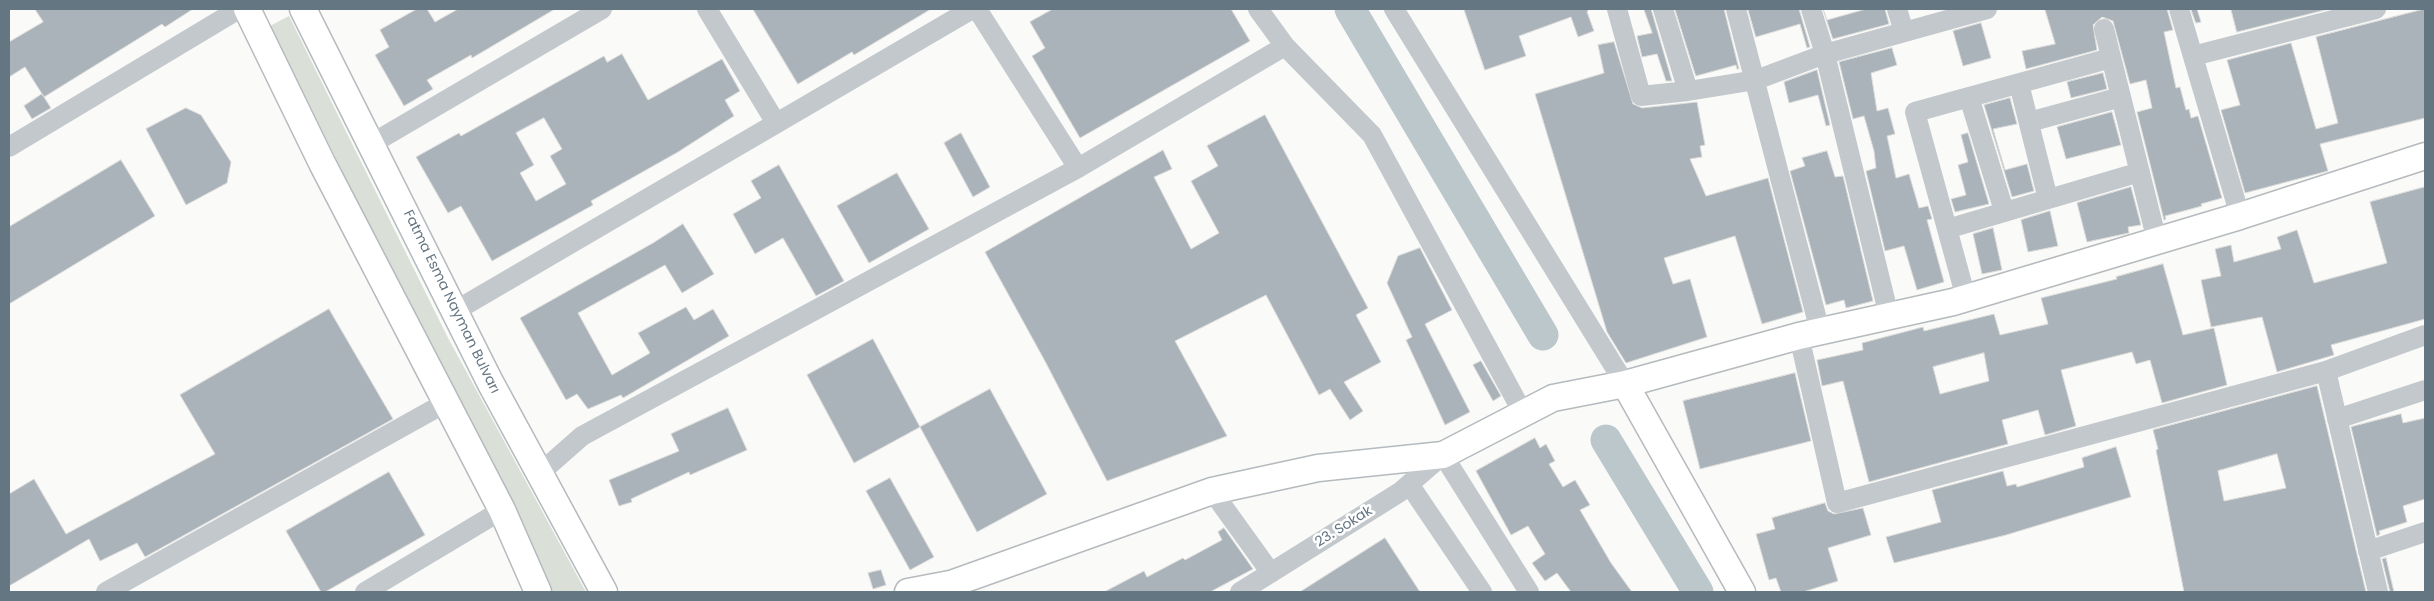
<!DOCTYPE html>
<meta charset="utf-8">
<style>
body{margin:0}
#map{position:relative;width:2434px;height:601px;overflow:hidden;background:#fafaf8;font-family:Poppins,sans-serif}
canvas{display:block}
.frame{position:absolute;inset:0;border:10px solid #657683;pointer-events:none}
</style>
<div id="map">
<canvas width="2434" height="601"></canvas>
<div class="frame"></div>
</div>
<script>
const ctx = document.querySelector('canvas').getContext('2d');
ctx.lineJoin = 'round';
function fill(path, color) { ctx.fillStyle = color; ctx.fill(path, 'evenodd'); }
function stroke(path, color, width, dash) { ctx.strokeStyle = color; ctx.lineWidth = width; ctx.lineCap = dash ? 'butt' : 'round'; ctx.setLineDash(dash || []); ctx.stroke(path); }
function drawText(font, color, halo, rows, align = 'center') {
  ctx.font = font + ' Poppins,sans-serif'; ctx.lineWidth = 5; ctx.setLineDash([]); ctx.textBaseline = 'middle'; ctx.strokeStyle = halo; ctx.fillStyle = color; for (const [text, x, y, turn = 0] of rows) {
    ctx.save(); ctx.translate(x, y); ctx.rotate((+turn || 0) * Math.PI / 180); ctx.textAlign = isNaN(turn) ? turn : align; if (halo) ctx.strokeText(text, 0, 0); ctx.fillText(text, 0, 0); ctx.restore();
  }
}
fill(new Path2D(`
 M289 16 447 336 586 592H545L429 345 270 26Z`), '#dadfd7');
stroke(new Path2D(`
 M1350 9 1543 335
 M1606 440 1698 592`), '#bbc7cb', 31);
const building = new Path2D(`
 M35 9H193L165 27 162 24 44 97 25 67 9 77V42L43 22Z
 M417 9H427L435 22 458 9H555L472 58 471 55 427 80 433 89 404 106 375 55 389 47 380 30Z
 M753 9H931L854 55 852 52 798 84Z
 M1053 9H1231L1250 41 1080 138 1032 56 1045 48 1030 22Z
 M1464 9H1589L1587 12 1594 31 1578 37 1571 17 1519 36 1526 56 1485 70Z
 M1644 9H1651L1672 81H1666L1657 54 1642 57 1637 36 1652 33Z
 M1675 9H1724L1739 69H1737L1736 65 1696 76Z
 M1748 9H1799L1810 47 1807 48 1800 24 1756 37Z
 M1823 9 1827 20 1866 9H1885L1889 24 1833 39Z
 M2045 9H2167L2173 30 2164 32 2176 88 2180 87 2186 110 2189 109 2191 118 2198 116 2222 198 2201 204 2202 206 2165 216 2166 219 2164 220 2137 112 2152 108 2146 80 2130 84 2113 21 2102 17 2093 25 2097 50 2026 69 2022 51 2055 44Z
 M2191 9H2197L2201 22 2196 23Z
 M2231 9H2329L2237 32Z
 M2425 9V118L2320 144 2328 171 2245 193 2221 110 2240 105 2227 60 2291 43 2316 129 2338 123 2316 37Z
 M1981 23 1991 58 1963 66 1953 31Z
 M1614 42 1633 104 1642 108 1697 102 1705 145 1700 146 1702 157 1690 159 1706 196 1768 178 1803 312 1762 324 1735 236 1664 258 1673 284 1690 279 1707 337 1626 363 1607 332 1535 94 1604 73 1598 45Z
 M1892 48 1897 65 1871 73 1877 111 1888 108 1895 134 1887 136 1896 178 1909 174 1919 208 1928 206 1932 219 1927 220 1944 282 1917 290 1904 246 1885 251 1866 171 1876 168 1874 151 1864 116 1853 119 1839 62Z
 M622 54 648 100 722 59 740 91 725 100 734 116 678 152 591 201 593 205 492 261 461 206 448 213 416 157 459 133 461 136 604 56 607 62ZM544 118 562 149 550 156 566 184 536 201 520 173 534 165 516 133Z
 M1817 70 1830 125 1826 126 1818 95 1789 103 1784 82Z
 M2103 73 2107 89 2071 98 2067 82Z
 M42 94 51 108 32 119 24 106Z
 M2010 98 2017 124 1993 129 2005 170 2027 164 2034 191 2012 197 1984 105Z
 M186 108 201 115 231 162 227 183 186 205 146 129Z
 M2112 112 2121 145 2066 159 2057 127Z
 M1265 115 1368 308 1356 315 1381 362 1344 382 1363 411 1350 420 1330 389 1319 395 1266 295 1175 341 1227 436 1107 481 1046 363 985 252 1163 150 1172 169 1154 177 1191 249 1219 233 1191 181 1218 166 1207 146Z
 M961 133 990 187 973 197 944 143Z
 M1968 133 1989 204 1955 212 1951 199 1966 195 1958 165 1968 162 1961 135Z
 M1827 151 1835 177 1843 176 1873 301 1846 308 1844 300 1826 305 1790 171 1805 166 1802 158Z
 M121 160 155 216 9 304V227Z
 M779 165 844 281 816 296 783 238 755 254 733 214 761 198 751 181Z
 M897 173 929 229 869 263 837 206Z
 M2131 187 2141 225 2128 227 2129 233 2087 242 2077 203Z
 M2425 187V319L2331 345 2334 355 2277 372 2262 317 2211 327 2201 280 2221 276 2215 249 2231 245 2234 262 2281 249 2277 237 2297 230 2314 283 2387 263 2370 202Z
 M2050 211 2058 246 2028 252 2021 220Z
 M683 224 714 274 682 293 665 265 578 313 612 375 650 353 638 333 686 307 694 320 713 309 729 336 623 398 621 395 588 409 577 394 566 400 520 318 653 243Z
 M1993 228 2002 270 1982 274 1973 234Z
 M1420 248 1452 310 1425 324 1470 412 1445 425 1406 340 1412 337 1387 283 1398 256Z
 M2163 264 2183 335 2214 328 2227 385 2162 403 2150 360 2136 364 2132 352 2061 370 2076 426 2045 435 2038 410 2002 420 2008 444 1869 482 1843 381 1822 386 1817 360 1863 350 1862 343 1923 327 1924 331 1994 314 2000 335 2048 324 2041 298 2117 279 2116 277ZM1984 353 1989 381 1940 394 1933 367Z
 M329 309 393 419 145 557 137 543 100 561 89 539 9 586V494L34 479 66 534 215 454 180 395Z
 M873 339 920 427 854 463 807 375Z
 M1481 361 1501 396 1493 401 1473 365Z
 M1795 373 1811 441 1700 469 1683 401Z
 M2317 386 2366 592H2184L2156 450 2158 449 2153 430ZM2277 454 2286 488 2224 501 2218 471Z
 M990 389 1047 494 977 532 920 427Z
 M728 408 747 450 690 475 689 472 631 499 632 502 619 506 609 480 679 451 671 434Z
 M2401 414 2403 423 2425 418V499L2403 506 2407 522 2379 531 2380 534 2377 536 2351 427Z
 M1535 438 1540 448 1546 444 1555 461 1549 464 1563 487 1575 480 1590 505 1580 510 1611 563 1632 592H1571L1557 573 1545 581 1532 563 1545 554 1528 526 1511 535 1476 471Z
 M2116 447 2131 497 2006 535 1894 563 1886 537 1941 522 1932 490 2003 471 2007 486 2016 484 2017 487 2084 467 2082 458Z
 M389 472 425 535 325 592H321L286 531Z
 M890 478 934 557 910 570 866 491Z
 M1825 503 1828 511 1834 514 1863 508 1871 535 1828 548 1838 581 1803 592H1781L1776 578 1769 580 1756 534 1775 529 1772 518Z
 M1224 528 1253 569 1210 592H1104L1144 571 1147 577 1183 558 1185 560 1222 540 1218 532Z
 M1385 538 1420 592H1300Z
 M2386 558 2394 592H2390L2382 559Z
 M881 570 886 585 873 589 868 573Z`);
fill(building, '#aab3b9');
stroke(building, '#dcdcda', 1);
const major = new Path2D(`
 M247 9 322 163 502 510 538 592
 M303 9 490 382 604 592
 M1625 384 1742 592
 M908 592 950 584
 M934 592 951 584 1212 491 1318 468 1443 455 1553 398 1625 384 1799 336 1953 302 2240 216 2425 156`);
stroke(major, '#b5babe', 29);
stroke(new Path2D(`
 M707 9 776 123
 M977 9 1078 168
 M1258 9 1285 46 1372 135 1523 413
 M1394 9 1625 384
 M1617 9 1641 96 1688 91 1756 80 1825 54 1987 9
 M1663 9 1688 91
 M1736 9 1820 331
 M1811 9 1825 54 1889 316
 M1897 9 1904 32
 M2179 9 2240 216
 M2104 29 2157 241
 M2193 56 2376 9
 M2019 84 2048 199
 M1969 97 2004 211
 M2029 122 2121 97
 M373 143 602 9
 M9 147 239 9
 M1947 229 2140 172
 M1966 298 1915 112 2111 58
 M455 311 972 9
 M1799 336 1837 503 2326 371 2425 335
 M2326 371 2378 592
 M2337 419 2425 390
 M540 473 582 436 1078 168 1285 46
 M1409 484 1482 592
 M1212 491 1271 573
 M2368 551 2425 532
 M106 592 445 403
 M365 592 502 510
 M1240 592 1400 492 1443 455 1529 592`), '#c3c8cc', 20);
stroke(major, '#fff', 26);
drawText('14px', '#657683', '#fff', [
 ["Fatma Esma Nayman Bulvarı",451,302,64],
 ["23. Sokak",1344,527,-32]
]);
</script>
